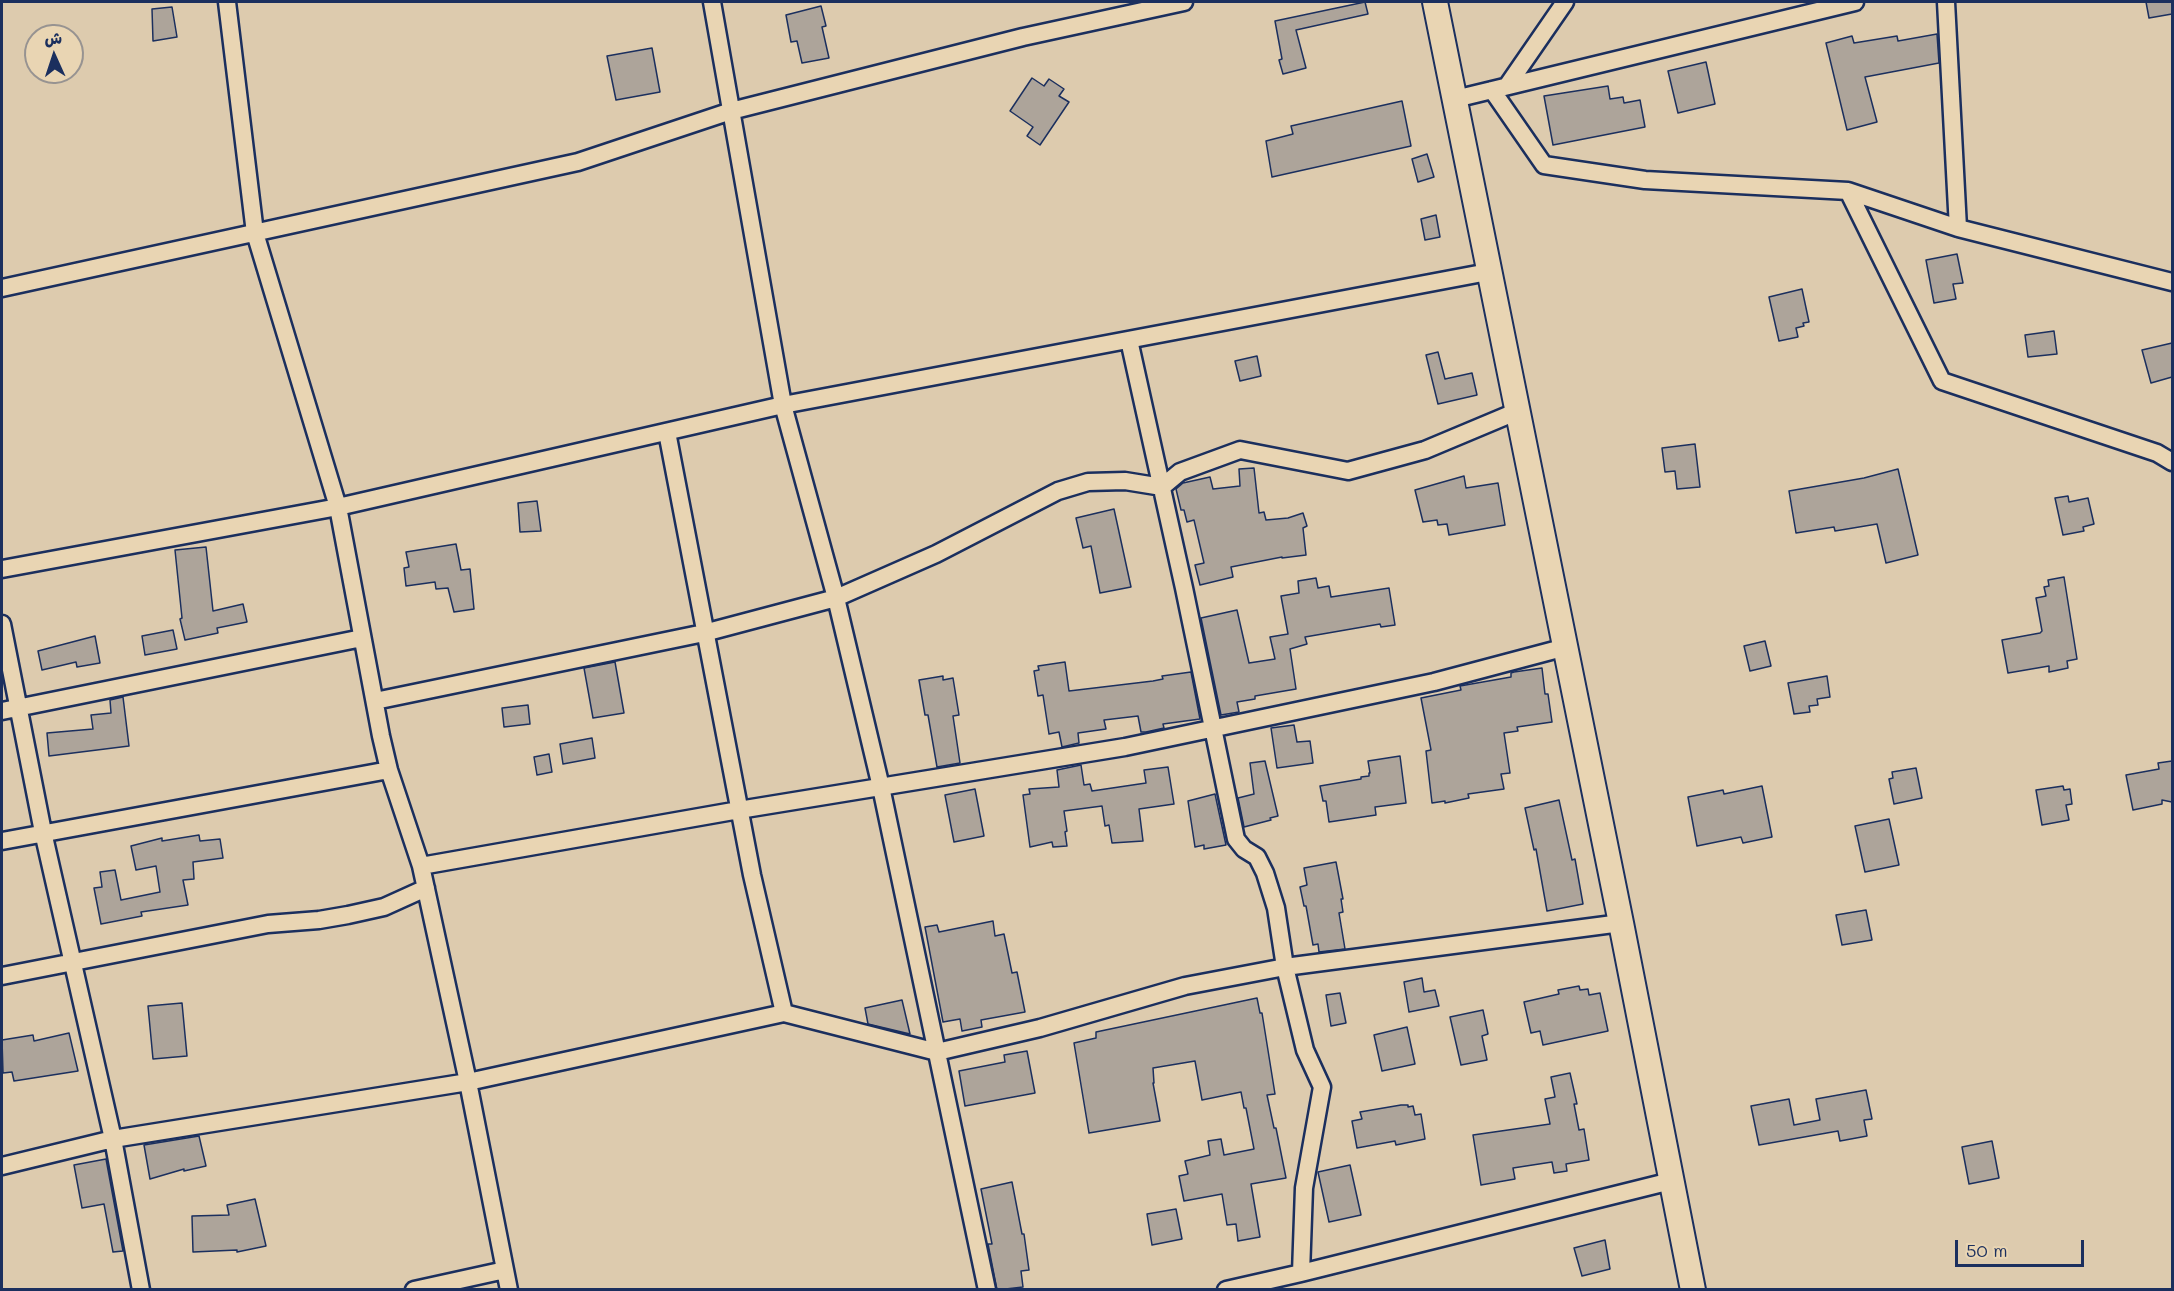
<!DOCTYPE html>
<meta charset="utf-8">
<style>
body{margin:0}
#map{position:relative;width:2174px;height:1291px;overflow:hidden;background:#ddcbae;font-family:Mali,"Playpen Sans Arabic",sans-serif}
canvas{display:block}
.frame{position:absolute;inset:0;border:3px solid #1b2f5e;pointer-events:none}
.north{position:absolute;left:24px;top:24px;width:60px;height:60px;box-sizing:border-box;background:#e9d5b3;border:2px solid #979391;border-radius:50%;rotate:357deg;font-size:16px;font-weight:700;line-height:24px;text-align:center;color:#1b2f5e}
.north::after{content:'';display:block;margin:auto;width:21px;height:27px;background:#1b2f5e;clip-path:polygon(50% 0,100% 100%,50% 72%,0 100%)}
.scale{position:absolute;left:1955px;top:1240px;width:129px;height:27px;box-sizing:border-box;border:3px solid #1b2f5e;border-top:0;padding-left:8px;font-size:18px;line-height:21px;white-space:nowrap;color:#1b2f5e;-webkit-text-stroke:4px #e9d5b3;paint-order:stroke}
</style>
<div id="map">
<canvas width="2174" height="1291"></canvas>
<div class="frame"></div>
<div class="north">ش</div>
<div class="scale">50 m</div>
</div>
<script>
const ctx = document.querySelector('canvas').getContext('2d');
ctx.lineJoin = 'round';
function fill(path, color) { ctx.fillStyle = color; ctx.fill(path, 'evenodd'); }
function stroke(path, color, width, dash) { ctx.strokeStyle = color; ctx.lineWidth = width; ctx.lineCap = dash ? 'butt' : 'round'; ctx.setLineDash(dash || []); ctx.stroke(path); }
const building = new Path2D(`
 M1365 2 1368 14 1296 30 1306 68 1283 74 1279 60 1282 59 1275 21Z
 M2146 2H2172V14L2149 18Z
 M821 6 826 26 822 27 829 58 802 63 797 41 791 42 786 15Z
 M172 7 177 37 153 41 152 9Z
 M1937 34 1939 63 1865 77 1877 122 1847 130 1826 43 1852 36 1854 43 1897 36 1898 41Z
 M652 48 660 92 616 100 607 56Z
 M1706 62 1715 104 1678 113 1668 71Z
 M1032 78 1044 86 1049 79 1064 89 1059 96 1069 102 1040 145 1027 136 1033 127 1010 111Z
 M1608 86 1610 99 1623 97 1624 103 1640 100 1645 127 1553 145 1544 96Z
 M1402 101 1411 146 1272 177 1266 141 1293 134 1291 126Z
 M1427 154 1434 177 1418 182 1412 159Z
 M1436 215 1440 237 1425 240 1421 219Z
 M1957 254 1963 283 1953 284 1956 299 1934 303 1926 260Z
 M1802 289 1809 322 1803 323 1804 326 1796 328 1798 337 1779 341 1769 297Z
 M2054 331 2057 354 2028 357 2025 335Z
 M2172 343V377L2151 383 2142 350Z
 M1438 352 1445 379 1472 373 1477 395 1438 404 1426 355Z
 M1257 356 1261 376 1240 381 1235 361Z
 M1695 444 1700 487 1677 489 1675 471 1665 472 1662 448Z
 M1254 468 1259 513 1264 512 1266 520 1288 518 1303 513 1307 526 1303 528 1306 555 1282 558V557L1231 567 1233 577 1200 585 1195 565 1204 563 1194 520 1187 522 1184 510H1181L1176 489 1183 483 1210 477 1213 489 1240 486 1239 469Z
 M1898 469 1918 555 1886 563 1877 524 1835 531 1834 527 1796 533 1789 491 1864 478Z
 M1464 476 1466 488 1498 483 1505 525 1449 535 1447 524 1438 525 1437 520 1423 522 1415 490Z
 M2068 496 2069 502 2088 498 2094 524 2083 527 2084 531 2063 535 2055 498Z
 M537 501 541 531 520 532 518 503Z
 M1114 509 1131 587 1100 593 1091 546 1083 548 1076 518Z
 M456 544 461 570 470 569 474 609 454 612 448 588 436 589 435 582 406 586 404 568 409 567 406 552Z
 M206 547 213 611 243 604 247 622 217 628 218 633 185 640 180 619 182 618 175 550Z
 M2064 577 2077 659 2067 661 2068 668 2049 672V666L2008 673 2002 640 2040 633 2042 631 2036 598 2046 596 2044 587 2049 586 2048 580Z
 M1316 578 1318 588 1329 586 1331 597 1389 588 1395 625 1381 627 1380 624 1305 637 1307 644 1290 649 1296 689 1255 696V699L1237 702 1239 712 1221 715 1201 618 1237 610 1249 663 1275 659 1270 637 1288 634 1281 596 1299 593 1298 581Z
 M173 630 177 649 145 655 142 636Z
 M95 636 100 663 77 667 76 662 42 670 38 651Z
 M1765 641 1771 666 1750 671 1744 646Z
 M615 662 624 713 593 718 584 668Z
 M1065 662 1069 691 1153 681 1163 679 1162 676 1191 672 1200 719 1163 724 1164 728 1146 732H1141L1138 716 1104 720 1106 729 1078 733 1079 743 1062 747 1059 732 1049 734 1043 695 1038 696 1034 671 1039 670 1038 666Z
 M1542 668 1545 694H1548L1552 722 1517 727 1518 731 1504 733 1510 773 1501 774 1504 789 1468 794 1469 798 1445 803V801L1432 803 1426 751 1431 750 1421 698 1461 690 1460 686 1511 677V673L1514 672Z
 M943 676V680L953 678 959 715 953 716 960 763 937 767 928 715H925L919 680Z
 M1827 676 1830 697 1817 699 1818 705 1809 706 1810 712 1794 714 1788 683Z
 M123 697 129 746 49 756 47 733 93 729 91 715 111 713 110 700Z
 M528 705 530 724 504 727 502 708Z
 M1294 725 1297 742 1310 741 1313 763 1277 768 1271 728Z
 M592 738 595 758 563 764 560 744Z
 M549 754 552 772 537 775 534 757Z
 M1400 756 1406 803 1375 807 1376 815 1329 822 1326 801H1323L1320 786 1361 779V777L1369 776V773H1370L1368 761Z
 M1265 761 1278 816 1270 818 1271 820 1244 827 1238 798 1254 794 1250 763Z
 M2172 761V802L2162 800V804L2133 810 2126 775 2159 769 2158 763Z
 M1081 765 1084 785 1090 784 1092 791 1146 783 1144 770 1168 767 1174 804 1139 809 1143 841 1112 843 1109 825 1105 826 1102 806 1064 811 1067 831 1065 832 1067 846 1053 847 1052 842 1030 847 1023 795 1030 794 1029 789 1059 787 1057 770Z
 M1916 768 1922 798 1894 804 1889 779 1893 778 1892 772Z
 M1762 786 1772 837 1743 843 1741 837 1697 846 1688 797 1723 790 1724 794Z
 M2063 786 2064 790 2070 789 2072 804 2066 805 2069 820 2042 825 2036 790Z
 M975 789 984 836 954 842 945 795Z
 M1215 794 1226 845 1204 849V845L1195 847 1188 801Z
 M1559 800 1572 860 1575 859 1583 904 1547 911 1536 849 1534 850 1525 808Z
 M1889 819 1899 865 1865 872 1855 826Z
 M199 835 200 841 220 839 223 858 193 862 194 879 183 880 188 905 141 912 142 916 101 924 94 888 102 887 100 872 115 870 121 900 160 892 156 866 136 870 131 846 162 838V841Z
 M1336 862 1343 899H1341L1343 912 1339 913 1345 949 1319 952 1318 944 1313 945 1306 906H1304L1300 887 1307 885 1304 868Z
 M1866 910 1872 940 1842 945 1836 915Z
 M993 921 995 936 1004 934 1012 973 1017 972 1025 1012 981 1020 982 1027 962 1031 960 1019 943 1022 925 927 937 925 939 932Z
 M1422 978 1424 992 1435 990 1439 1006 1409 1012 1404 982Z
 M1579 986 1580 990 1588 989 1589 995 1600 993 1608 1031 1543 1045 1540 1031 1531 1033 1524 1002 1559 994 1558 990Z
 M1340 993 1346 1023 1331 1026 1326 995Z
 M1257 998 1260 1013H1262L1275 1094 1267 1095 1274 1128H1276L1286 1178 1251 1184 1260 1237 1238 1241 1236 1224 1227 1225 1222 1194 1184 1201 1179 1176 1188 1174 1185 1161 1210 1155 1208 1141 1221 1139 1224 1155 1254 1149 1246 1108H1244L1241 1092 1202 1100 1195 1061 1153 1068 1154 1083H1153L1160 1121 1089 1133 1074 1043 1096 1038V1032Z
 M902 1000 910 1034 868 1024 865 1008Z
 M182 1003 187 1056 153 1059 148 1006Z
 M1483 1010 1488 1034 1482 1036 1487 1060 1461 1065 1450 1017Z
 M1407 1027 1415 1064 1382 1071 1374 1035Z
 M69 1033 78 1071 14 1081 12 1072 3 1073 2 1040 33 1035 34 1041Z
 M1027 1051 1035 1093 965 1106 959 1071 1005 1062 1004 1055Z
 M1570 1073 1577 1104H1574L1579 1130 1584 1129 1589 1160 1566 1164 1567 1171 1554 1173 1552 1162 1513 1168 1515 1179 1481 1185 1473 1135 1550 1124 1545 1099 1555 1097 1551 1077Z
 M1866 1090 1872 1119 1864 1120 1867 1136 1840 1141 1838 1131 1759 1145 1751 1106 1789 1099 1794 1125 1820 1120 1816 1099Z
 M1401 1105H1408V1107L1413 1106 1415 1115 1421 1114 1425 1139 1396 1145 1395 1141 1357 1148 1352 1121 1362 1119 1360 1112Z
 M199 1136 206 1166 184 1171V1169L150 1179 144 1145Z
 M1992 1141 1999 1178 1969 1184 1962 1147Z
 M106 1159 123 1251 113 1252 104 1204 82 1208 74 1165Z
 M1350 1165 1361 1215 1329 1222 1318 1172Z
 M1012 1182 1022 1234H1024L1029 1270 1021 1271 1023 1287 997 1290 988 1244H992L981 1189Z
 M255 1199 266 1246 237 1252V1250L193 1252 192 1216 229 1215 227 1205Z
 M1176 1209 1182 1239 1152 1245 1147 1214Z
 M1605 1240 1610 1269 1582 1276 1574 1248Z`);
fill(building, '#ada49a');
stroke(building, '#1b2f5e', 1.5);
const street = new Path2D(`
 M227 2 255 233 338 507 381 736 389 770 421 866 468 1082 509 1290
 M712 2 783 405 836 598 881 787 987 1290
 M1946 2 1958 228
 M1507 86 1565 2
 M1492 90 1544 165 1645 180 1848 191 1958 228 2172 282
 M1455 99 1855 2
 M1848 191 1942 381 2157 453 2172 462
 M2 288 578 162 731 111 1023 37 1184 2
 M1129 340 1184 588 1236 839 1244 849 1257 857 1265 873 1276 908 1285 967 1305 1050 1322 1087 1304 1188 1301 1273
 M667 432 752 875 784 1013
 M2 569 338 507 783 405 1488 272
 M2 624 43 832 113 1139 141 1290
 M375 701 704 633 836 598 936 554 1058 491 1088 482 1125 481 1162 487 1180 472 1240 450 1348 471 1425 450 1518 411
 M2 711 362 638
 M2 841 389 770
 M421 866 739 810 1125 747 1434 682 1566 647
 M2 976 268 924 319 920 348 915 384 907 426 888
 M2 1166 113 1139 468 1082 784 1013 937 1052 1040 1028 1185 986 1285 967 1621 923
 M414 1290 505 1270
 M1226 1290 1301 1273 1671 1181`);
const secondary = new Path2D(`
 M1435 2 1621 923 1693 1290`);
stroke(street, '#1b2f5e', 21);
stroke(secondary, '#1b2f5e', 28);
stroke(street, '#e9d5b3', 16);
stroke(secondary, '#e9d5b3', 24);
</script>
